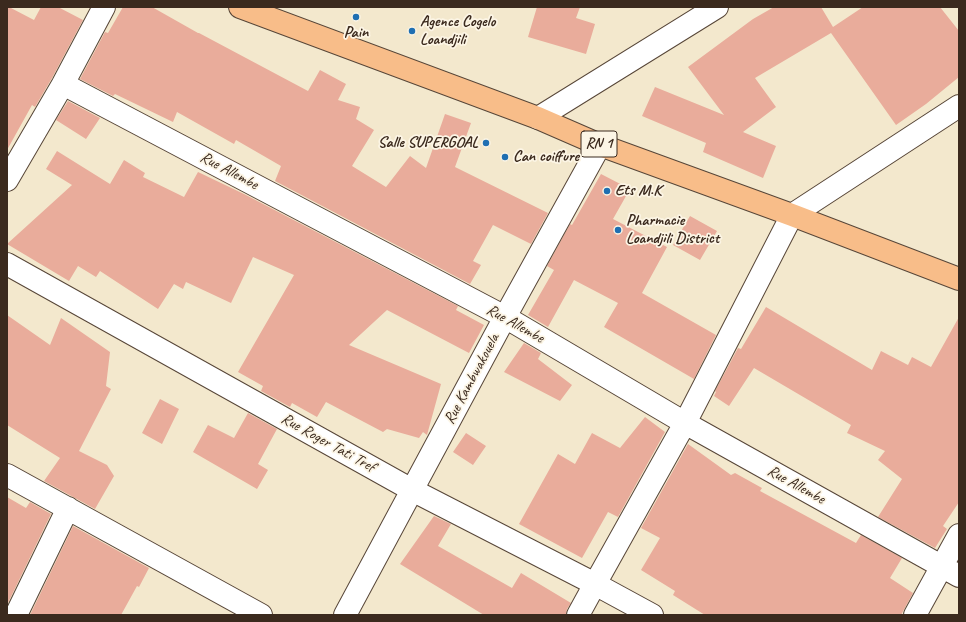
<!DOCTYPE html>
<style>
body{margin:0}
#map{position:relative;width:966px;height:622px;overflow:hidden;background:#f3e8cd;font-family:Caveat,sans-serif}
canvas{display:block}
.frame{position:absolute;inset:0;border:8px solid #3b2a1e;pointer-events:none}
</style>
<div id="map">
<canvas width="966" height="622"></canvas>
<div class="frame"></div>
</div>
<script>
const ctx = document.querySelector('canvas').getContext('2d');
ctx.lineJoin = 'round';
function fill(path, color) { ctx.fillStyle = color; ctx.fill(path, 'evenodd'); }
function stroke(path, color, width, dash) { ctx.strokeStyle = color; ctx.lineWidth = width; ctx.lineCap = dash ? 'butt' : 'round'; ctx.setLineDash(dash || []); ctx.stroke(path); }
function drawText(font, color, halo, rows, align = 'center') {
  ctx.font = font + ' Caveat,sans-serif'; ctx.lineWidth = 3.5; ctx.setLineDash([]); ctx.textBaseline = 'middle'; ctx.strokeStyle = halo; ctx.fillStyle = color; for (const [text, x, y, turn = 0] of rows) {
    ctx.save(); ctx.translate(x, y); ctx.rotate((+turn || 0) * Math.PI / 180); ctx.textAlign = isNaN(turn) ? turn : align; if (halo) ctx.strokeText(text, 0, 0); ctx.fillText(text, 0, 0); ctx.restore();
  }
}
fill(new Path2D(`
 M7 7H9L34 20 41 7H58L83 20 52 78 35 107 32 105 7 150Z
 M123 7H152L198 33H199L308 91 320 70 346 84 338 100 360 107 356 119 374 130 352 166 386 187 410 156 426 168 445 114 471 123 455 167 548 213 531 244 493 225 473 261 481 265 470 284 275 181 281 166 236 140 234 144 177 112 173 122 115 94 113 96 80 79 105 32 108 33Z
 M537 7H580L576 18 595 24 586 54 528 37Z
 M774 7H821L833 27 863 7H940L959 31V77L926 104 896 125 831 33 755 78 776 107 743 132 776 146 763 178 703 152 706 143 642 116 655 87 724 115 688 67 753 19Z
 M68 101 100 118 86 139 56 120Z
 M57 151 110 184 124 160 145 173 143 177 184 197 198 172 244 194 458 306 456 310 484 325 469 353 387 310 349 345 441 384 427 435 423 432 419 438 387 429 383 432 326 402 317 417 292 403 290 407 261 391 263 386 238 372 294 275 253 257 231 303 186 282 183 289 174 284 158 309 100 271 96 277 78 266 69 281 7 244 72 185 46 169Z
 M601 174 630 189 613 219 667 247 642 293 716 335 694 379 604 327 618 303 574 280 548 327 528 315 554 270 547 266 570 224 572 225Z
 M690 216 717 231 700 260 673 245Z
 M766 307 872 370 881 351 908 365 912 357 931 367 959 317V502L943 526 947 529 935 548 878 517 902 479 878 460 885 451 847 433 851 425 754 368 729 406 714 396 716 392 715 391 738 348 741 349Z
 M7 315 50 345 61 318 110 352 106 386 111 389 79 451 107 465 114 476 95 509 44 481 60 458 7 425Z
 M524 343 541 353 538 359 572 385 560 401 504 372Z
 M160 399 179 409 162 444 142 433Z
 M248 413 277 429 258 464 268 470 257 489 193 452 208 425 234 438Z
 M645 417 665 432 618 517 608 512 582 558 519 524 558 454 575 464 592 433 620 448Z
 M466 433 486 446 473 465 453 452Z
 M688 444 731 475 735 473 762 488 760 491 856 543 861 535 902 558 890 578 913 593 901 615H705L673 595 675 591 641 570 660 538 641 528Z
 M7 497 26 508 30 502 51 514 7 605Z
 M434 516 451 524 438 546 512 588 521 573 571 603 567 609 566 615H484L400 564Z
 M73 526 149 568 139 587 137 586 121 615H30Z`), '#e9ac9b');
const minor = new Path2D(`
 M63 84 505 317 685 423 959 576
 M538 118 717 7
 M7 180 63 84 104 7
 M7 264 412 490 595 584 652 615
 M7 475 261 615
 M16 615 68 508
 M345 615 505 317 600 145
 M578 615 595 584 685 423 792 215 959 106
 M915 615 959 535`);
const highway = new Path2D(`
 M240 7 538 118 600 145 792 215 959 279`);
stroke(minor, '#574638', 24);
stroke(highway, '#574638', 24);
stroke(minor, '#fff', 22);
stroke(highway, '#f8bd89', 22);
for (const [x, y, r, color] of [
 [356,17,4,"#1f6fb2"],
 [412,31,4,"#1f6fb2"],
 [486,143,4,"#1f6fb2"],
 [505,157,4,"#1f6fb2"],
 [607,191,4,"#1f6fb2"],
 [618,230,4,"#1f6fb2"]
]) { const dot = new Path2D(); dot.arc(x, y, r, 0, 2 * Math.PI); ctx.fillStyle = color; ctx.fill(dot); stroke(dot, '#fcf5e5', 1.5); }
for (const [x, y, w] of [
 [599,144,36]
]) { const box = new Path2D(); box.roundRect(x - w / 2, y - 13, w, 26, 3); ctx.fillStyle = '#fcf5e5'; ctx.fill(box); stroke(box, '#3b2a1e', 1); }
drawText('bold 15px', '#3b2a1e', null, [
 ["RN 1",599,144]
]);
drawText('bold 16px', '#3b2a1e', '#fcf5e5', [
 ["Agence Cogelo",420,22],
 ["Loandjili",420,40],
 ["Pain",356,33,"center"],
 ["Salle SUPERGOAL",478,143,"right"],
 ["Can coiffure",513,157],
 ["Ets M.K",615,191],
 ["Pharmacie",626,221],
 ["Loandjili District",626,239]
], 'left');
drawText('16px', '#3b2a1e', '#fcf5e5', [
 ["Rue Allembe",229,171,28],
 ["Rue Allembe",515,324,29],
 ["Rue Kambwakouela",472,379,-62],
 ["Rue Roger Tati Tref",328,443,29],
 ["Rue Allembe",796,485,29]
]);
</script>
